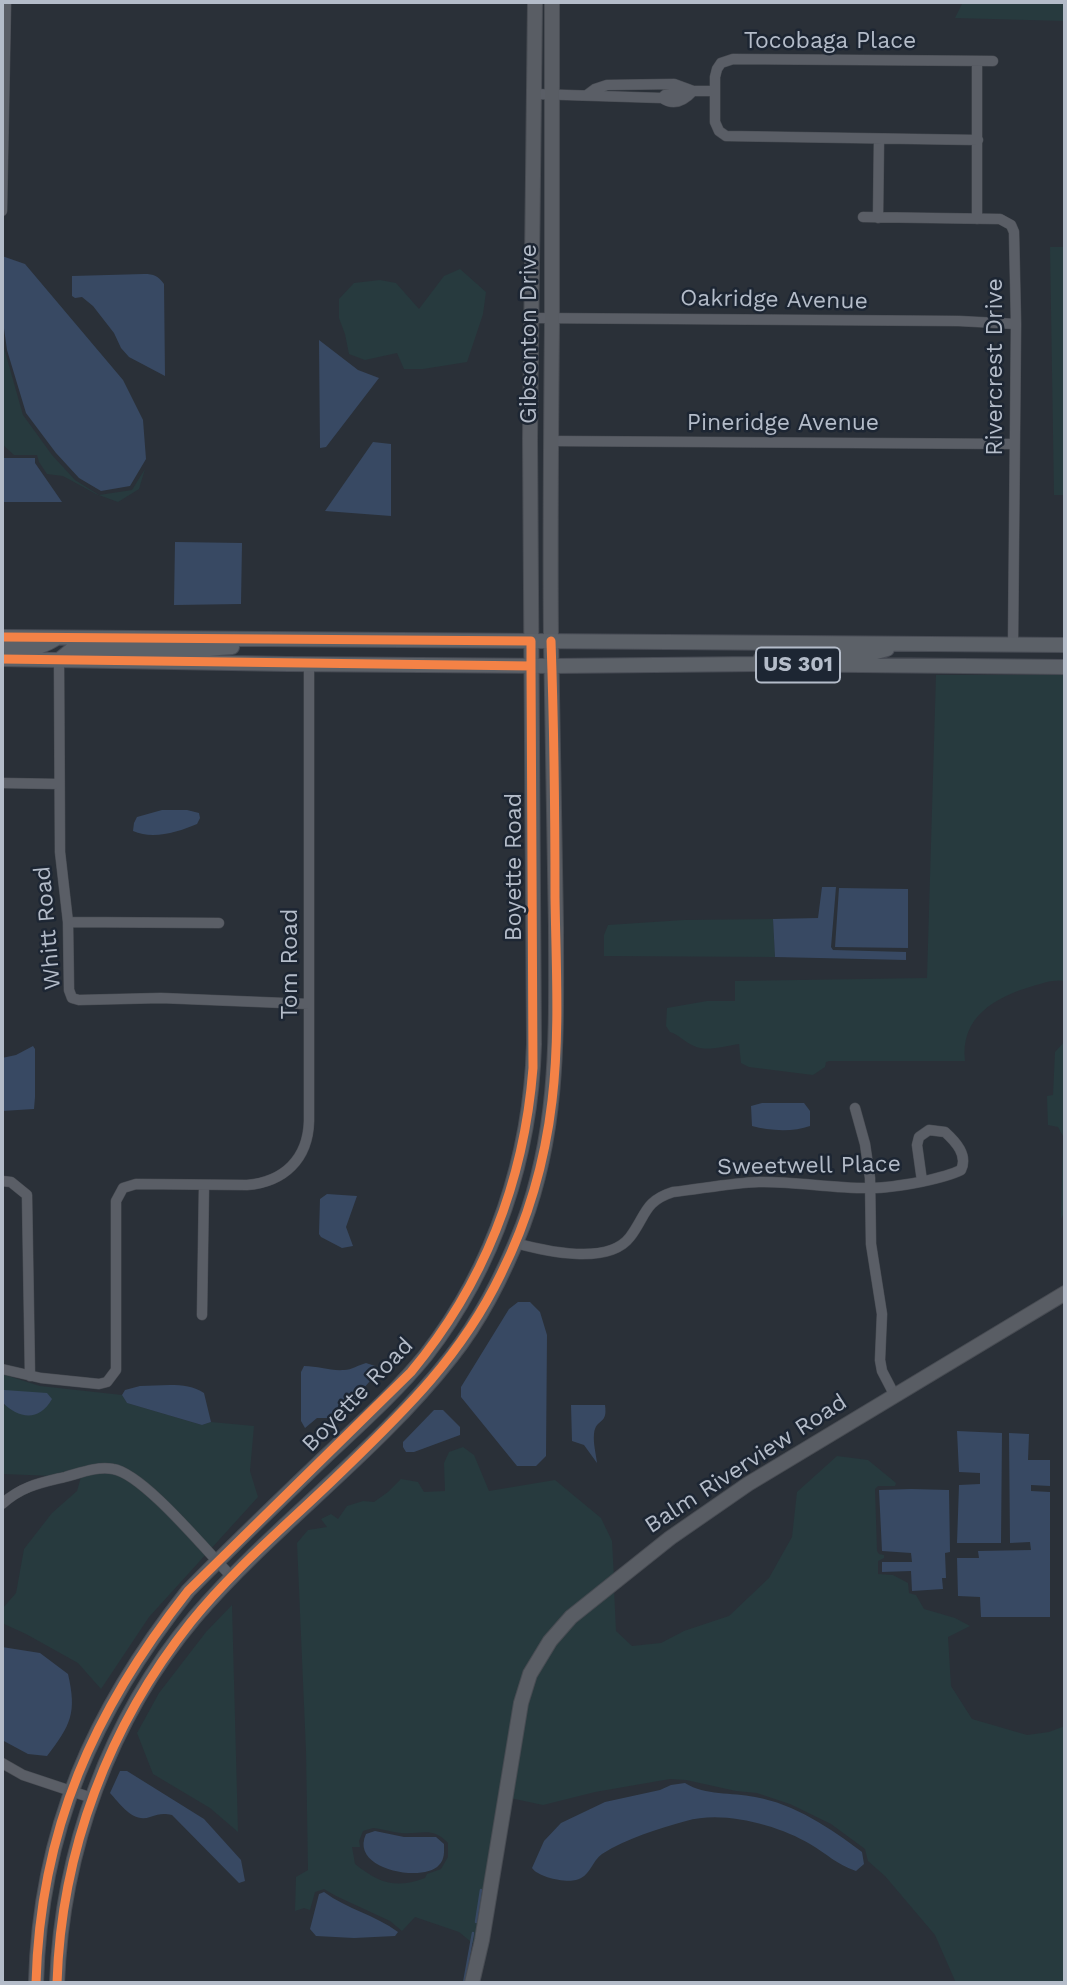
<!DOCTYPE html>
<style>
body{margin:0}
#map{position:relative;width:1067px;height:1985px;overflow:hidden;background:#2a3038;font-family:"Work Sans",sans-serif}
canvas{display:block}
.frame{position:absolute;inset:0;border:4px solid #b4bcc9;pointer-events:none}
</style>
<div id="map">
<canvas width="1067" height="1985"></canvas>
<div class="frame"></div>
</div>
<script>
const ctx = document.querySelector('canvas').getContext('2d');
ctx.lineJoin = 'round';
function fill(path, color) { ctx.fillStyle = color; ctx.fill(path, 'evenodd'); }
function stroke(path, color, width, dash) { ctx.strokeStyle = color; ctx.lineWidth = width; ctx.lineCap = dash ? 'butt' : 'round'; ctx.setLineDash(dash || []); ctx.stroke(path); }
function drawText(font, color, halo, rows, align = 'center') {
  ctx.font = font + ' "Work Sans",sans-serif'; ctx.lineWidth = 5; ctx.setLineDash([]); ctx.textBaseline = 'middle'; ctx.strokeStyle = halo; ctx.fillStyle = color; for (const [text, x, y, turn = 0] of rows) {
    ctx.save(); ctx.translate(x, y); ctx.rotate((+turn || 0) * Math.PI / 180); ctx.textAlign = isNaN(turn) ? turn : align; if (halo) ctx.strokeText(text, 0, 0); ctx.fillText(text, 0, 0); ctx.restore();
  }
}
fill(new Path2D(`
 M963 2H1065V21L955 18Z
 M1050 247H1065V495H1054Z
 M460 269 486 292 483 314 467 362 423 369H404L397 353 365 360 349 354 345 334 339 318V299L354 283 380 280 396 283 419 309 444 276Z
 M2 341 23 415 52 455 75 480 99 495 132 490 145 469 139 489 118 502 96 494 63 476 47 474 39 462 37 455H14L2 444Z
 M936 675H1065V981C1055 979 1043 983 1033 986 995 997 960 1017 965 1061H829L826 1062 825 1067 813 1075 749 1067 741 1063 739 1044C726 1046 706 1052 694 1046 684 1042 680 1035 670 1032L666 1026 667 1008 707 1001H735V981L927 978Z
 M773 919 775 957 604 956V935L608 925 684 920Z
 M1065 1041V1211L1061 1219 1063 1136 1058 1127 1048 1125 1047 1096 1053 1095 1055 1052Z
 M2 1374 40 1386 122 1395 127 1403 202 1425 211 1422 254 1426 250 1471 258 1497 149 1617 101 1689 78 1663 26 1634 2 1623V1609L16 1593 24 1549 52 1513 77 1491 81 1477 2 1474V1402L5 1406 4 1390 2 1392Z
 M463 1447 474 1455 489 1491 555 1480 601 1518 612 1541 614 1578 535 1655 476 1946 459 1932 415 1917 402 1931 390 1921 336 1896 324 1889 315 1892 310 1910 304 1908 295 1911 296 1877 308 1870 306 1751 297 1543 308 1530 327 1527 321 1519 331 1514 338 1519 347 1506 363 1501 374 1502 388 1492 401 1479 418 1482 424 1492 445 1491 444 1463 449 1452ZM373 1828C382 1829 392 1832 401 1833 421 1835 432 1826 448 1843V1857L441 1869 427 1874 425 1878C395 1889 379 1883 355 1864L352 1847H360L359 1841 363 1831Z
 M837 1456 868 1460 896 1483 895 1486H878L875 1489 877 1551 879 1554 884 1555V1558L878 1561V1574L893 1575 908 1583 909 1593 916 1595 924 1609 955 1618 970 1626 948 1637 951 1686 972 1719 1027 1735 1049 1732 1065 1726V1983H956L935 1935 885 1876 868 1861 865 1849 831 1824 790 1804 757 1793 736 1791 686 1780 670 1779 595 1792 543 1805 510 1798 525 1712 535 1676 544 1659 575 1620 614 1589 616 1631 632 1646 661 1643 684 1631 729 1616 769 1578 792 1537 797 1492Z
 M232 1605 238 1832 210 1808 153 1774 137 1733 159 1693 206 1632Z`), '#273a3e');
fill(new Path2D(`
 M2 256 25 264 123 380 143 420 146 459 130 486 101 491 79 478 56 453 26 413 7 350 2 314Z
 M144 274C154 274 158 276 164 284L165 376 129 357 121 348 114 333 93 306 82 297 75 298 72 296V276Z
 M319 340 358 370 379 378 326 447 320 448Z
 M373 442 391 444V516L325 511Z
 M2 458H35V463L62 502H2Z
 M175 542 242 543 241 604 174 605Z
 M162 810H187L199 813 200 818 197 824C178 832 153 840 133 831L134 823 137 817Z
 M822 887H836L831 947 833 950 906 952V960L775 957 773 919 818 918Z
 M839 888 908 889V948L835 947Z
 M33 1046 35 1049V1097L34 1109 2 1111V1058L16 1055Z
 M762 1103H804L810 1111V1126C794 1132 769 1131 752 1126L751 1106Z
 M327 1194 357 1196 346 1227 353 1246 342 1248 321 1237 319 1234 320 1199Z
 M518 1302H530L540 1312 547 1335 546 1456 536 1466H517L461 1397V1387L509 1309Z
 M366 1363 375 1366 376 1374 351 1403 334 1418H317L305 1428 301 1421V1372L304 1366C318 1366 330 1371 344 1370 352 1370 358 1365 366 1363Z
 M140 1386C161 1386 186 1381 204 1393L211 1422 202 1425 127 1403 122 1395 125 1390Z
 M4 1390 47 1393 52 1399C39 1422 19 1419 2 1402V1392Z
 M571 1405H605C608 1426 596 1417 594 1434 593 1443 596 1454 597 1463L584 1445 572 1441Z
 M434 1410H443L460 1427V1435L414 1452H406L403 1447V1442Z
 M957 1431 1002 1433 1001 1543H957L959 1485 980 1484V1473L959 1472Z
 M1009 1433 1029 1434 1028 1460H1050V1486L1031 1485V1491L1050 1492V1617H981L980 1597 958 1596 957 1558H979L978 1551 1031 1550 1030 1542 1010 1543Z
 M911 1489 949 1490 950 1552 945 1553 946 1578H942L943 1589 912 1591 911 1571 882 1572V1562H912L911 1553 882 1551 879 1490Z
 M2 1647 40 1653 68 1674C77 1713 71 1725 47 1756L28 1754 2 1740Z
 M120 1771H127L204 1819 241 1860 245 1881 239 1883 172 1815C163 1813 159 1814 150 1817 133 1823 121 1805 110 1793Z
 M685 1783C706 1796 731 1792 755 1797 795 1804 830 1828 862 1852L864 1864 856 1871C836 1864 827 1854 810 1844 778 1825 723 1810 686 1821 658 1829 627 1838 602 1854 592 1861 590 1877 576 1880 565 1883 538 1877 532 1868L544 1841 561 1823 605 1802 660 1790 671 1785Z
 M375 1831 404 1837H436L444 1844C444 1851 445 1859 439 1865 424 1883 349 1870 366 1834Z
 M324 1892C347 1909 375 1915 398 1932L395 1936 354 1938 316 1936 310 1929 319 1894Z`), '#384963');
stroke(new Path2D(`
 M476 1922 481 1890
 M464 1983 473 1933`), '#384963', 2.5);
const minor = new Path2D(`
 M535 94 662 98C674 106 684 101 693 91
 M587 95 595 89 607 85 674 84 693 91
 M662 98 665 95 693 91H715
 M978 140 726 136 719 131 715 122V77L717 69 721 63 733 59 993 61
 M2 211 6 2
 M863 217 1000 219 1011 225 1014 232 1016 324 1013 645
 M878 218 879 139
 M977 219V61
 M532 318 959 321 1016 324
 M551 441 1014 444
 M59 660 60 852 68 922 69 990 72 998 79 1000 161 998 309 1004
 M2 783 59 784
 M68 922 219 923
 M855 1108 865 1144 870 1178 871 1244 882 1314 880 1360 882 1371 895 1396
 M2 1181 11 1182 27 1195 30 1376
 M515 1243C545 1251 608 1266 630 1237 646 1216 644 1201 673 1192 701 1189 730 1183 759 1182 796 1181 834 1189 872 1188 888 1188 904 1185 920 1182 934 1179 949 1176 961 1170 968 1155 956 1142 945 1132L929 1130 919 1137 917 1145 922 1181
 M202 1315 204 1185
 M2 1369 41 1378 99 1384 107 1382 116 1370V1201L123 1188 136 1184 247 1185C284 1182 308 1159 309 1121V664
 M2 1504C22 1486 40 1483 65 1477 80 1473 97 1466 113 1469 144 1474 207 1552 232 1577
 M2 1763 23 1775 92 1798`);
const secondary = new Path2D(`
 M36 1983C40 1829 94 1710 188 1591 233 1545 279 1501 325 1457 360 1424 396 1392 426 1355 495 1266 531 1156 534 1044L530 438 535 2
 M57 1983C62 1851 109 1719 195 1617 274 1525 376 1453 451 1357 482 1318 505 1271 523 1225 560 1126 556 1031 556 927 555 830 552 734 551 637 550 533 551 429 552 325 553 217 552 109 552 2
 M472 1983 482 1940 521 1703 530 1674 550 1641 571 1617 670 1538 748 1484 1065 1293`);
const primary = new Path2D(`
 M2 637 1065 645
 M2 649C23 649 36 651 55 639
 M2 659 288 664 552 666 758 664 1065 667
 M59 660 70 651 81 649H206L232 647
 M758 664 761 658 770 654H869L887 649`);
stroke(minor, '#484c53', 11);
stroke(secondary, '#484c53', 16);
stroke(primary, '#484c55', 16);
stroke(minor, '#5a5e66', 10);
stroke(secondary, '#595d64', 14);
stroke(primary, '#5c6168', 14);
stroke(new Path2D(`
 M2 637 531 641V666L533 1068C524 1183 485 1283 411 1372L188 1591C94 1710 40 1829 36 1983
 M2 659 531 666
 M57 1983C61 1851 109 1725 191 1622 232 1571 283 1528 330 1483 398 1417 459 1361 501 1274 528 1220 545 1161 552 1101 560 1034 556 965 555 898 555 812 554 727 551 641`), '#f48246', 9);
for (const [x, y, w] of [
 [798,665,84]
]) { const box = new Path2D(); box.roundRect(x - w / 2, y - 17.5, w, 35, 5); ctx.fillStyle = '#1d2633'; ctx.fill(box); stroke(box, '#b4bcc9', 2); }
drawText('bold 21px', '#b4bcc9', null, [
 ["US 301",798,665]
]);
drawText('23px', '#b4bcc9', '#1d2633', [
 ["Tocobaga Place",830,41],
 ["Oakridge Avenue",774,300,1],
 ["Gibsonton Drive",529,334,-90],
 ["Rivercrest Drive",995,367,-90],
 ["Pineridge Avenue",783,423],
 ["Boyette Road",514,867,-90],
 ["Whitt Road",48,928,-95],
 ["Tom Road",290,964,-90],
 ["Sweetwell Place",809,1166,-1],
 ["Boyette Road",358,1395,-46],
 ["Balm Riverview Road",746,1464,-33]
]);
</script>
